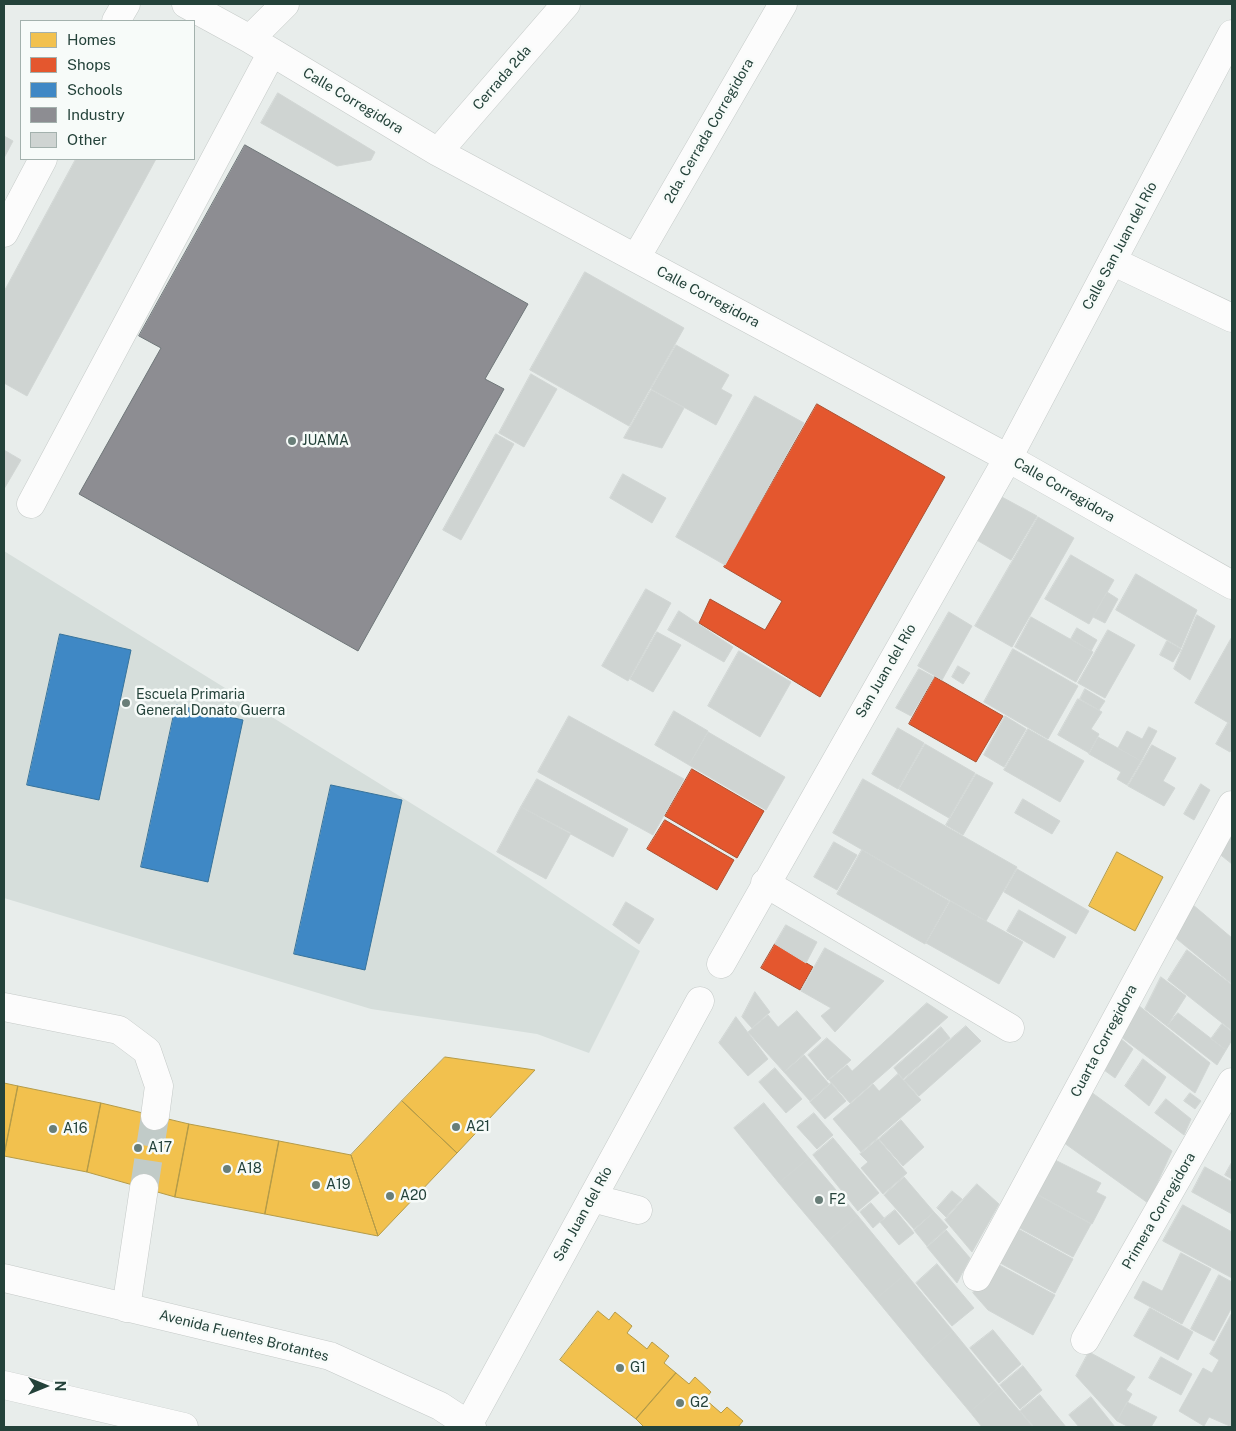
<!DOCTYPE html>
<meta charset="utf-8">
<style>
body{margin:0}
#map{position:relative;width:1236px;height:1431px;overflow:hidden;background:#e8edeb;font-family:"Public Sans",sans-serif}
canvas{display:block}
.frame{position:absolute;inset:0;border:5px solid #24423a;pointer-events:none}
.legend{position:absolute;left:20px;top:20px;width:175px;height:140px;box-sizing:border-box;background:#f7fbf9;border:1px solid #a3b1ad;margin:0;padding:6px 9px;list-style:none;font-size:15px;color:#24423a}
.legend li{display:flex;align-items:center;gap:10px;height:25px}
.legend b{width:25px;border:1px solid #a3b1ad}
.north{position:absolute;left:20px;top:1361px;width:50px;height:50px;-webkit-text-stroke:4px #f7fbf9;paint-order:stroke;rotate:90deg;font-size:14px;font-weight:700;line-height:20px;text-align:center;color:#24423a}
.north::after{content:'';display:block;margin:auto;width:18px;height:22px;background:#24423a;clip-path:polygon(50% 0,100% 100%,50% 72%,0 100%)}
</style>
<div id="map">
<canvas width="1236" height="1431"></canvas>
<div class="frame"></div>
<ul class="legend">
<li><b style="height:14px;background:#f2c14e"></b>Homes</li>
<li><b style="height:14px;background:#e4572e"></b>Shops</li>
<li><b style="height:14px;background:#3f88c5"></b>Schools</li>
<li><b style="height:14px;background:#8d8d92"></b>Industry</li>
<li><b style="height:14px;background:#cfd4d2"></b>Other</li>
</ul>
<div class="north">N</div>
</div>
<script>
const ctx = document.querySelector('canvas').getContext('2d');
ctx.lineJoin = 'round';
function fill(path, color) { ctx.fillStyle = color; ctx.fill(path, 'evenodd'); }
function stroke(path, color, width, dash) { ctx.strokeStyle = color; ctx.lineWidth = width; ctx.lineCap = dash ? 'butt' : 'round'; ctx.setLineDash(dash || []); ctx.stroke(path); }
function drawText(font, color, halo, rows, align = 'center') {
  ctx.font = font + ' "Public Sans",sans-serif'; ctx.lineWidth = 5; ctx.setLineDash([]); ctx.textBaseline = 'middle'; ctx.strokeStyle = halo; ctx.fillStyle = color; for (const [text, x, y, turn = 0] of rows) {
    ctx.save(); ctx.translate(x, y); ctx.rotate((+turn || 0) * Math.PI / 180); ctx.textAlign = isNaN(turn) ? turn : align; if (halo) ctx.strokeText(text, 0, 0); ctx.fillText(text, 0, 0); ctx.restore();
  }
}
fill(new Path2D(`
 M4 551 493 854 640 951 589 1053 537 1034 371 1009 4 898Z`), '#d6dedb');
const homes = new Path2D(`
 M1117 852 1163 877 1135 931 1089 906Z
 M445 1057 535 1070 457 1153 402 1101Z
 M4 1083 18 1086 4 1156Z
 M18 1086 101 1103 87 1172 4 1156Z
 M402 1101 457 1153 378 1236 351 1155Z
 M101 1103 189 1124 175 1197 87 1172Z
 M189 1124 279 1141 265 1214 175 1197Z
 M279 1141 351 1155 378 1236 265 1214Z
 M598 1311 609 1320 615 1312 632 1326 627 1333 636 1340 647 1349 652 1342 669 1356 664 1363 676 1373 636 1419 560 1360Z
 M676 1373 689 1384 695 1377 711 1392 705 1399 721 1413 727 1407 743 1421 738 1427H644L636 1419Z`);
fill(homes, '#f2c14e');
stroke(homes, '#b49b48', 1);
const shops = new Path2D(`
 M817 404 945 477 820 697 699 623 710 599 765 630 782 601 724 567Z
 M935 677 1003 716 976 762 909 724Z
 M692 769 764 811 737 858 665 816Z
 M665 820 734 860 717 890 647 849Z
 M775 944 813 967 800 990 761 968Z`);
fill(shops, '#e4572e');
stroke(shops, '#aa5132', 1);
const schools = new Path2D(`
 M60 634 131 650 99 800 27 785Z
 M176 705 243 720 208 882 141 867Z
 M331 785 402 800 365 970 294 954Z`);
fill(schools, '#3f88c5');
stroke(schools, '#37739b', 1);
const industry = new Path2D(`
 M245 145 528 304 485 379 504 389 358 651 79 494 161 348 139 336Z`);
fill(industry, '#8d8d92');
stroke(industry, '#6e7678', 1);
const building = new Path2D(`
 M278 93 375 152 371 160 337 166 261 123Z
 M4 136 13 141 4 158Z
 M76 159H156L27 396 4 383V292Z
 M585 272 684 328 629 426 530 370Z
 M676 345 729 375 721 389 732 395 716 425 651 389Z
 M531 374 557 389 524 447 499 433Z
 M651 390 684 408 662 448 624 438Z
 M755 396 804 423 725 565 676 537Z
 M496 434 514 444 461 540 443 530Z
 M4 450 21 460 4 489Z
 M623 474 666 498 652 523 610 498Z
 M1000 496 1037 516 1011 560 975 539Z
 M1038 517 1074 538 1012 647 975 626Z
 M1071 555 1114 580 1089 624 1045 599Z
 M1136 574 1197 610 1181 648 1116 610Z
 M646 589 671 603 628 681 602 666Z
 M1107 592 1118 599 1105 623 1093 617Z
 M679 611 733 647 724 662 668 630Z
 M949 612 972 626 942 680 918 666Z
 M1197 615 1215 626 1190 680 1174 669Z
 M1031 617 1093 652 1076 682 1015 647Z
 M1077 628 1097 640 1091 651 1071 639Z
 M1108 630 1135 645 1105 698 1078 683Z
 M657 632 681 645 653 692 630 679Z
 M1232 637V725L1195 703Z
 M1167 641 1181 649 1173 662 1160 655Z
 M1013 649 1078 686 1048 739 984 702Z
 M739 651 791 682 760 737 708 706Z
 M958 666 970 673 963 684 952 677Z
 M919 669 934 677 911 716 896 708Z
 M1085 689 1105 701 1099 710 1080 699Z
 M1078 699 1102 712 1091 729 1099 734 1089 753 1058 735Z
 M674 711 708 731 689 765 655 745Z
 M569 716 684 779 653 835 538 772Z
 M1005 716 1026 729 1004 767 984 755Z
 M1228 723 1232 725V748L1230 752 1216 744Z
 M1149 727 1157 731 1141 761 1118 748 1127 731 1142 739Z
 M898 728 924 743 898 789 872 774Z
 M1028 729 1084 761 1060 802 1004 770Z
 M708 732 785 777 766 810 689 765Z
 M1098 737 1141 761 1127 785 1117 779 1121 772 1089 754Z
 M925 744 975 773 949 818 899 789Z
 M1152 745 1176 758 1163 781 1175 788 1164 806 1128 786Z
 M976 774 993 783 963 835 946 825Z
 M537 779 628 829 613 857 521 807Z
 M863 779 1017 867 986 921 833 833Z
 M1201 784 1210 790 1194 820 1184 814Z
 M1023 799 1060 821 1052 834 1015 813Z
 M521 807 571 833 546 879 497 852Z
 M1228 836 1232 840V864L1217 852Z
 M834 842 857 855 837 890 814 877Z
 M862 850 949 901 925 944 837 894Z
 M1017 869 1089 911 1076 934 1004 892Z
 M950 901 1023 942 999 984 926 943Z
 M626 902 654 919 639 944 613 925Z
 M1192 904 1232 938V984L1172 935Z
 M1019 910 1066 937 1054 958 1007 931Z
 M786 925 817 942 806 963 775 944Z
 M825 948 884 981 835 1032 821 1016 831 1008 801 991Z
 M1187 950 1232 985 1231 1030 1168 980Z
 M1161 977 1186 996 1167 1026 1145 1009Z
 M755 992 770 1012 752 1028 742 1017Z
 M927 1003 948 1017 850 1103 829 1080 847 1065 852 1071Z
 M1138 1005 1210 1063 1195 1093 1120 1036Z
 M797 1011 821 1038 784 1072 748 1032 768 1015 778 1027Z
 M1178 1013 1226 1050 1217 1065 1167 1026Z
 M736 1017 768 1059 748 1076 719 1043Z
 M1222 1024 1232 1032V1040L1226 1050 1211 1039Z
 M966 1026 981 1041 919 1096 904 1080Z
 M941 1027 950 1038 903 1079 894 1068Z
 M827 1038 851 1060 828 1080 808 1055Z
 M1120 1038 1133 1049 1115 1078 1100 1067Z
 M804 1055 829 1084 810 1101 784 1072Z
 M1143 1059 1166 1077 1149 1106 1125 1086Z
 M775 1068 802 1099 786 1113 759 1082Z
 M898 1074 921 1100 861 1152 833 1119 873 1084 879 1091Z
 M831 1083 846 1101 825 1119 810 1102Z
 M1091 1092 1172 1151 1148 1203 1060 1140Z
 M1190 1093 1201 1101 1195 1109 1184 1101Z
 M1166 1099 1191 1119 1184 1135 1155 1113Z
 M764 1103 809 1158 779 1183 734 1128Z
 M814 1113 833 1135 817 1149 797 1127Z
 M901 1120 924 1147 903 1166 879 1139Z
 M833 1138 879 1193 858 1211 813 1155Z
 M878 1139 907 1173 883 1194 861 1168 868 1162 860 1154Z
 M809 1158 858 1216 828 1241 779 1183Z
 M1051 1158 1101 1183 1096 1192 1106 1197 1092 1224 1035 1193Z
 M1232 1162V1179L1225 1175Z
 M1205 1167 1232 1182V1214L1192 1192Z
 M904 1177 934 1212 914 1229 884 1195Z
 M977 1184 999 1204 972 1252 945 1220Z
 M952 1191 962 1199 946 1217 937 1208Z
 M1034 1193 1091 1224 1073 1257 1016 1226Z
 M871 1203 884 1218 873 1228 860 1212Z
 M1183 1205 1232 1232V1278L1163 1241Z
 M895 1210 914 1233 899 1245 880 1222Z
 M934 1212 948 1227 927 1246 914 1230Z
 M858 1216 906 1274 876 1299 828 1241Z
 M1011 1225 1073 1259 1055 1293 993 1259Z
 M946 1230 970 1258 957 1283 927 1247Z
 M1181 1253 1211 1269 1182 1324 1134 1298 1143 1281 1162 1291Z
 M990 1260 1055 1295 1033 1335 988 1310 973 1293Z
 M937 1264 974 1308 952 1326 916 1283Z
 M906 1274 953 1331 923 1356 876 1299Z
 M1219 1275 1232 1282V1307L1214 1341 1191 1329Z
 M1150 1308 1193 1332 1178 1360 1134 1336Z
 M1232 1313V1427L1209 1417 1204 1426 1179 1411 1203 1368 1212 1373 1219 1360 1210 1354Z
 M993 1330 1021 1364 999 1383 970 1348Z
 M953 1331 999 1387 970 1412 923 1356Z
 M1089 1352 1135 1377 1126 1390 1132 1394 1117 1421 1076 1376Z
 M1161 1357 1192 1374 1181 1395 1149 1378Z
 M1023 1366 1042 1390 1020 1409 1000 1385Z
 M999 1387 1033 1427H982L970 1412Z
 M1040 1395 1066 1427H1034L1020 1411Z
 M1091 1397 1115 1427H1079L1069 1415Z
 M1127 1402 1157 1417 1151 1427H1129L1117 1421Z`);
fill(building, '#cfd4d2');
stroke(building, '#d1d6d4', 1);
stroke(new Path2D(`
 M144 1188 155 1116`), '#c1cbc8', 28, [28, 14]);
const minor = new Path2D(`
 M186 4 250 39 438 152 1008 458 1232 585
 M116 21 126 4
 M250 39 285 4
 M438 152 566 4
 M4 233 43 159
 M636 258 783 4
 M1112 261 1232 318
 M31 504 272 52
 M765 883 1010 1028
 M721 964 1008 458 1232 34
 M4 1007 119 1030 147 1051 159 1086 155 1116
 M592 1198 638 1210
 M977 1277 1232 805
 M4 1278 330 1356 440 1406 472 1427
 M126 1308 144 1188
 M1085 1340 1232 1082
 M4 1385 184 1427
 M467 1427 700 1001`);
stroke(minor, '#c5cac8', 29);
stroke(minor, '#fcfcfc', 28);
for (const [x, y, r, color] of [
 [292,441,5,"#697e78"],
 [126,703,5,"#697e78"],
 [456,1127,5,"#697e78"],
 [53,1129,5,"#697e78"],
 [138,1148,5,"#697e78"],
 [227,1169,5,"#697e78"],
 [316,1185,5,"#697e78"],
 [390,1196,5,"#697e78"],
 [819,1200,5,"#697e78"],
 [620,1368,5,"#697e78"],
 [680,1403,5,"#697e78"]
]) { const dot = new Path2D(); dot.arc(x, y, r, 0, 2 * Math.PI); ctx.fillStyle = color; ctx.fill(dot); stroke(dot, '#f7fbf9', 2); }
drawText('14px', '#24423a', '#f7fbf9', [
 ["Cerrada 2da",502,78,-49],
 ["Calle Corregidora",353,101,31],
 ["2da. Cerrada Corregidora",709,131,-60],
 ["Calle San Juan del Río",1120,246,-62],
 ["Calle Corregidora",708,297,28],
 ["Calle Corregidora",1064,490,30],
 ["San Juan del Río",886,671,-60],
 ["Cuarta Corregidora",1104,1041,-62],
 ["Primera Corregidora",1159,1211,-60],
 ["San Juan del Río",583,1214,-61],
 ["Avenida Fuentes Brotantes",244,1336,14]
]);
drawText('14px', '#24423a', '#f7fbf9', [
 ["JUAMA",302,441],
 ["Escuela Primaria",136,695],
 ["General Donato Guerra",136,711],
 ["A21",466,1127],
 ["A16",63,1129],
 ["A17",148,1148],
 ["A18",237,1169],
 ["A19",326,1185],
 ["A20",400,1196],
 ["F2",829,1200],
 ["G1",630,1368],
 ["G2",690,1403]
], 'left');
</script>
